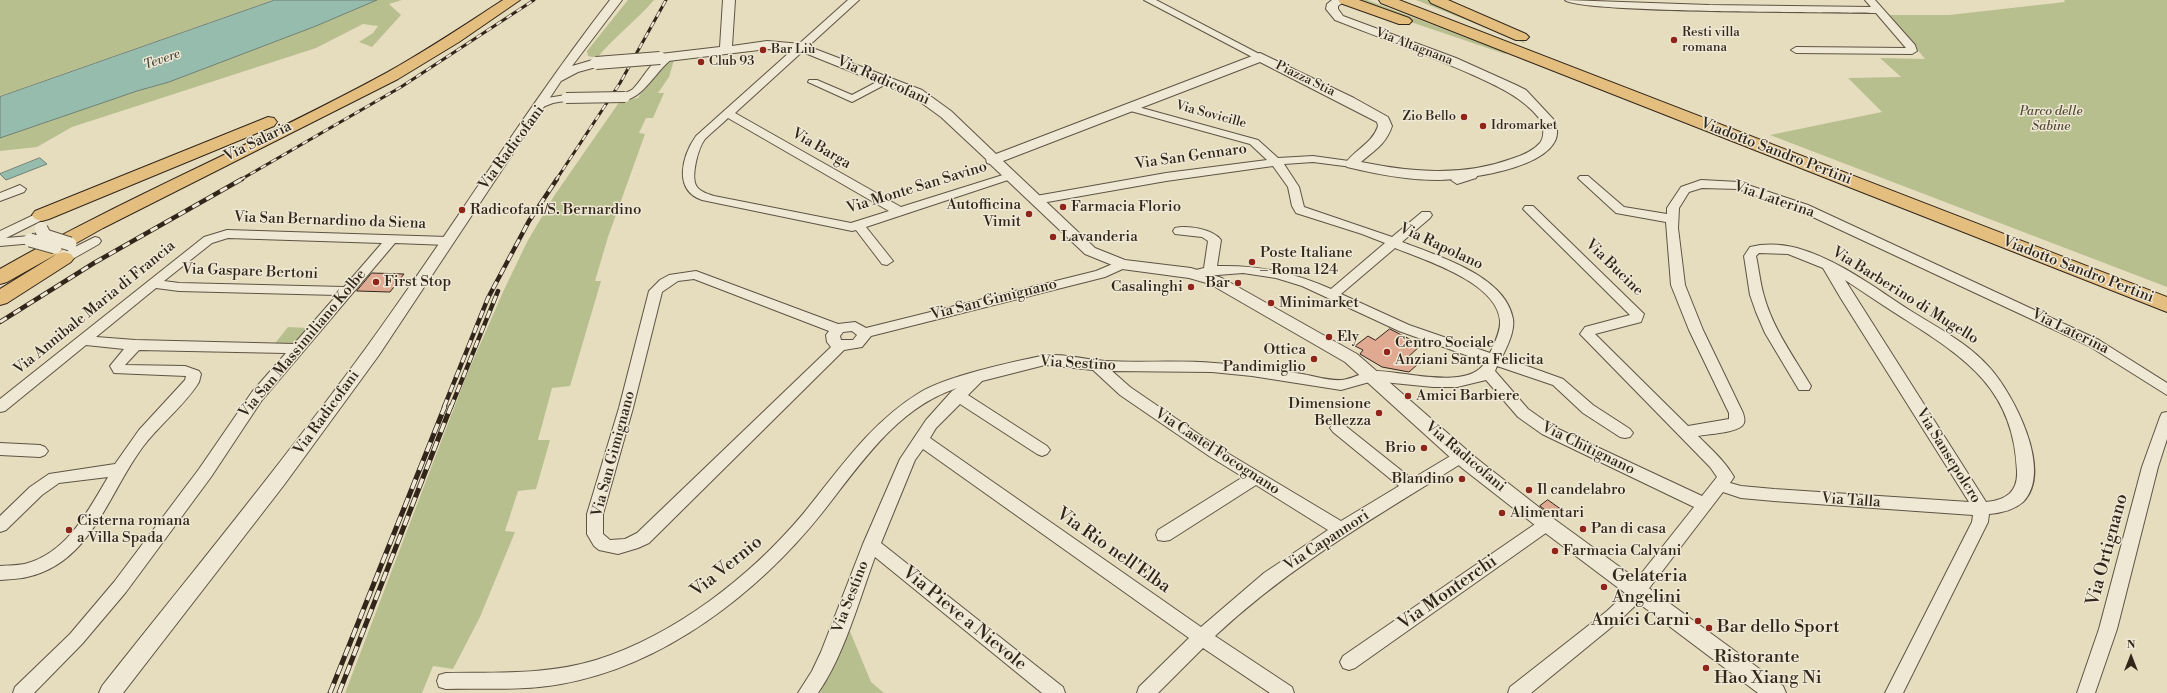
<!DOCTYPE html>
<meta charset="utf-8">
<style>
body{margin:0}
#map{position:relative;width:2167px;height:693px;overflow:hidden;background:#e6dcbe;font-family:"Libre Bodoni",serif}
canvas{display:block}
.north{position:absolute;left:2111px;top:637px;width:40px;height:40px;-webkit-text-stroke:3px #efe8d5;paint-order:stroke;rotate:0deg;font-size:11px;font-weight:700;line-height:16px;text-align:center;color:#32261b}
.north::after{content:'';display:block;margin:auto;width:14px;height:18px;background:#32261b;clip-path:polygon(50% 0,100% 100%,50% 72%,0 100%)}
</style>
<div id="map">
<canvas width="2167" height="693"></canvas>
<div class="north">N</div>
</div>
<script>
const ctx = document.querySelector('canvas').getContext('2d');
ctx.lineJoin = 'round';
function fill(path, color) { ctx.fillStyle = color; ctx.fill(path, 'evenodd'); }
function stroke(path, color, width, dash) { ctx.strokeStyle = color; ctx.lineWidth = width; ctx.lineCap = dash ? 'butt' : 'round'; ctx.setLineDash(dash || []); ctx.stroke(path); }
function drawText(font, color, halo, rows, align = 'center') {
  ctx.font = font + ' "Libre Bodoni",serif'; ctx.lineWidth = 3; ctx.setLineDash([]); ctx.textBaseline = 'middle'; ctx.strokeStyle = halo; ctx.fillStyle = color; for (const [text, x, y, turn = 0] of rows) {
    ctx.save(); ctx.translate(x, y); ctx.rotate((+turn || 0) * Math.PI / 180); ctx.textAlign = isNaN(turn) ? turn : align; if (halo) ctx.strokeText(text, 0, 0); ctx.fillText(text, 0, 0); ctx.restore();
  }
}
fill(new Path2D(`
 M0 0H273L0 96Z
 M377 0H402L389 4 401 15 372 47 359 42 373 33 378 26 363 24 316 48 72 127 37 147 0 151V138L137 91 169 82 316 26Z
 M628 0H654C636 21 614 37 597 58L588 56 587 51Z
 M1361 0H1367L1507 53 1505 54 1355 3Z
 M1416 0H1429L1525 42 1524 43Z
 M2064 0H2167V287L1770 135 1882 112 1848 78 1901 77 1880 58 1925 59 1889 15H1949L2065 2Z
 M674 60 669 77 658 93H664L653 118H646L639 133 645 134 608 237 595 281H601L570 386 552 388 538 440H550L536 489 518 491 505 531 515 532 480 617 453 669 433 666 422 693H345L465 379 503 292 527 242 554 196 620 101 638 98C648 82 656 67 674 60Z
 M288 327 309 328 293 346H273Z
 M849 629 871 682 884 693H820Z`), '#b8bf8f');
const water = new Path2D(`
 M275 0H377L316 26 169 82 137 91 0 138V97Z
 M40 158 47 164 6 180 0 174Z`);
fill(water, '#96bcae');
stroke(water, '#6e8073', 1);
const building = new Path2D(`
 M372 273 404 274 390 292 357 291Z
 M1390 329 1421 345 1407 358 1418 364 1409 372 1382 367 1360 354 1363 350 1355 346 1368 336 1375 340Z
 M1548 500 1562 510 1554 517 1540 506Z`);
fill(building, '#e0aa92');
stroke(building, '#32261b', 1);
const minor = new Path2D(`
 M848 0H859L735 113 901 207 1006 174 1010 172 1016 176 1014 178 866 227 893 261 887 265 882 264 856 230 852 231 702 200C673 190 682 156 696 136ZM728 118 889 211 851 223 714 196C708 194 701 192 697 187 690 178 698 148 705 139 712 132 721 125 728 118Z
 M1144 0H1156L1265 57 1260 60 1256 59Z
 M1565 0 1709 5 1871 7 1865 0H1875L1915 45 1917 51 1912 54 1796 53 1791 50 1796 47 1906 48 1876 13C1840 12 1577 13 1565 0Z
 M668 54 672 55V59C657 69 640 104 621 99L620 97C623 93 629 92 633 89 644 78 652 58 668 54Z
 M886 77 891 80 890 82 852 102 808 82 809 80H817L852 95Z
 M566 95 570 96 571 98 570 100 553 103 540 108 535 105 547 98Z
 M1131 105 1258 140 1278 158 1313 156 1356 162 1358 164 1352 167 1313 162 1284 164 1299 187 1304 207 1392 237 1422 212H1430L1432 215 1430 218 1402 242C1438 256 1506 276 1513 319 1515 331 1507 347 1502 357L1563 379 1593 405 1630 429 1633 433 1630 437 1625 438 1620 437 1583 413 1553 385 1497 366 1495 371 1528 409 1552 426 1702 496 1717 477 1710 467 1580 334 1585 327 1630 315 1523 209 1525 206H1533L1644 314 1641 322 1595 334 1688 426 1729 419V413L1689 330 1671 285 1666 222 1616 213 1580 180 1578 178 1580 176H1588L1624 207 1667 214V208L1681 187 1701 180 1739 182 1808 205 2099 340 2167 383V395L2089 346 1800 211 1738 189 1702 188 1689 192 1679 208 1678 228 1685 285 1703 330 1743 413C1744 416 1745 420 1744 423 1741 433 1707 434 1698 436 1711 449 1725 461 1734 477L1730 483 1741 486 1774 489 1969 502 1840 297 1823 268 1788 254 1759 253 1756 256C1759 269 1760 283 1764 296 1773 329 1794 357 1811 386L1809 390H1799L1765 333 1756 312 1750 295 1744 256 1750 247C1766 243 1781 244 1797 248 1839 260 1875 288 1911 311 1938 328 1968 343 1989 367 2013 393 2054 471 2023 502 2014 510 2001 513 1989 514L1988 522 1903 693H1885L1972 522 1973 515 1774 501 1741 498 1723 492 1637 604 1619 621 1531 693H1508L1510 687 1607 611 1625 594 1694 507 1542 434 1518 417 1486 380 1457 387H1433L1373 381 1341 390 1252 376 1212 372 1112 371 1130 387 1219 448 1341 521 1399 486 1333 432 1330 428 1333 424 1338 423 1343 424 1412 479 1457 452 1462 450 1467 452 1470 456 1467 460C1379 515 1292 564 1215 636L1292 687 1294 693H1270L1203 648 1158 693H1137L1139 687 1189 638 923 449 915 460 881 543 1063 687 1065 693H1042L875 557C859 600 844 656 818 693H798L812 671 821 652 863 544 900 459 926 420 952 391 957 388C896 408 860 465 822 513 758 593 664 666 561 684 523 691 484 688 446 689L439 687 437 681 439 675 446 673C496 672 547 675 596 660 675 635 750 577 803 514 839 470 870 423 919 393 947 376 1008 363 1041 356 1061 352 1085 360 1105 361 1141 363 1178 360 1215 363 1244 365 1273 369 1302 374 1314 376 1329 381 1342 380 1353 379 1364 371 1375 371 1403 371 1470 391 1485 362L1399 331 1302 286 1276 278 1243 273 1192 277 1190 274 1192 271 1204 268 1208 241 1202 237 1175 234 1173 231 1175 228C1187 225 1213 229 1221 240L1217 266C1257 265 1294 272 1331 289L1385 243 1362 234 1296 213 1292 206 1288 187 1273 166 1166 181 1036 204 1032 203 1030 200 1036 196 1166 173 1267 160 1250 144 1127 110 1126 108ZM1395 248C1425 260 1498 283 1500 321 1501 331 1494 344 1490 353L1409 325 1341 294ZM1845 280C1865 293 1885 307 1906 320 1967 359 2014 390 2017 471 2018 492 2006 500 1986 502ZM1045 365 1093 370 1120 395 1209 456 1243 477 1158 530 1156 535 1158 540 1164 541 1170 540 1256 485 1328 530 1264 573 1201 627 930 438 936 428 960 404 1037 454 1042 456 1047 454 1050 450 1047 446 968 395 982 381Z
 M1473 169 1479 172 1476 178 1457 184 1451 180 1453 178 1467 174 1469 170Z
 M20 185 26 189 24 192 0 201V193Z
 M42 211 48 215 46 218 6 238 30 236 36 240 34 243 0 246V231Z
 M227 230 448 237 454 241 448 245 395 243 262 400 211 477 126 592 82 644 34 693H13L15 687 70 634 114 582 199 469 252 392 286 353 139 350 125 365 185 366 199 371 201 374 199 382C186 404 158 426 142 448 108 494 91 563 27 577 19 579 9 579 0 580V566C9 565 19 566 28 563 68 551 88 511 108 477L59 483 42 495 6 530 0 532V516L30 487 49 474 115 464 139 430 185 380 186 376 114 373 110 366 124 349 86 345 5 411 0 412V399L204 237ZM228 238 382 243 344 287 179 283 164 281 212 243ZM156 288 179 291 337 295 294 344 135 340 96 337Z
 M95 237 99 238 101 241 99 244 69 261H59L54 250 60 246 64 247 67 251Z
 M1122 260 1128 264 1127 267 1105 277 871 336 862 347 844 350 649 543 638 548 618 554 599 550 594 546 587 534V514L619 408 649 291 660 280 669 275 696 271 838 324 855 322 866 328 1096 271ZM694 279 829 331 826 335 827 342 831 347 637 533 625 539 610 540 603 534V514L633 408 662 292 678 281ZM852 331 857 335 853 340H841L840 336 843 332Z
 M2167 412V439L2158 467 2117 629 2095 693H2077L2099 629 2142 467 2160 417 2162 413Z
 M0 443 40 445 45 447 48 451 45 455 40 457 0 455Z
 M1547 518 1553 520 1555 524 1553 528 1355 668 1349 670 1343 668 1340 662 1343 656 1541 520Z`);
const tertiary = new Path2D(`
 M610 0H622L572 66 596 59 600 60 602 63 600 66 578 72 561 81 379 355 284 485 123 693H99L102 686C191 574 282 463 366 348 450 233 523 112 610 0Z
 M723 0H735L732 46 767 41 802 44 922 90 951 111 996 154 1260 53 1354 98 1388 117 1392 126C1386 144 1375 150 1361 162 1411 172 1462 177 1511 159 1521 156 1533 151 1540 143 1545 136 1544 125 1539 118 1522 97 1497 86 1473 75 1428 55 1381 38 1335 20L1326 9 1327 4 1332 0H1346L1338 6V9L1343 16 1456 58 1516 85 1526 90 1554 120C1577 166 1465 180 1438 180 1407 180 1376 174 1347 167L1345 164C1355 149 1372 144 1378 126L1377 122 1260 62 1003 161 1095 248 1125 260 1191 268 1222 278 1357 354 1476 458 1554 519 1783 686 1786 693H1758L1540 529 1462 468 1345 362 1210 284 1189 278 1122 269 1085 254 990 164 987 163 986 159 941 117 912 96 800 51 767 49 660 62 656 61 654 58 660 54 720 47Z`);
const primary = new Path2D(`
 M503 0H520L459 42 398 79 103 228 7 282 0 284V269C126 197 260 142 388 72 427 50 465 25 503 0Z
 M1338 0H1359L1409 18 1412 21 1409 24H1399L1340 3Z
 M1379 0H1399L2167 297V312L1381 3Z
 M1429 0H1448L1526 34 1529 37 1526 40H1516L1431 3Z
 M268 117 274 118 277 122 274 126 49 219 42 221 35 219 32 215 35 211Z
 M64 252 71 254 74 258 71 262 7 303 0 305V289L57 254Z`);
stroke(minor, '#5f5444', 2);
stroke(tertiary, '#5f5444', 2);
stroke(primary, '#32261b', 2);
fill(minor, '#efe8d5');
fill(tertiary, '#efe8d5');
fill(primary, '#e3be7f');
const railFar2 = new Path2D(`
 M240 180 401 87 534 0
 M556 180 620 83 666 0`);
const railFar1 = new Path2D(`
 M0 322 94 263 242 179
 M444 407 488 298 529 221 557 179
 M451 407 498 291`);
const rail = new Path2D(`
 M330 693 445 406
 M339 693 451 406`);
stroke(railFar2, '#32261b', 3);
stroke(railFar1, '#32261b', 4.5);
stroke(rail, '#32261b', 5);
stroke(railFar2, '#efe8d5', 2, [6]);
stroke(railFar1, '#efe8d5', 3, [8]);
stroke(rail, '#efe8d5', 3.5, [10]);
const minorBridgeFar1 = new Path2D(`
 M566 98 625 97`);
const minorBridge = new Path2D(`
 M41 229 45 236 70 244
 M30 240 55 247`);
const tertiaryBridge = new Path2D(`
 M596 63 660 58`);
stroke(minorBridgeFar1, '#5f5444', 12, []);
stroke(minorBridge, '#5f5444', 15, []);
stroke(tertiaryBridge, '#5f5444', 14, []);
stroke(minorBridgeFar1, '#efe8d5', 10);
stroke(minorBridge, '#efe8d5', 13);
stroke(tertiaryBridge, '#efe8d5', 12);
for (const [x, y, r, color] of [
 [1674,40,4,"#8f2418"],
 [763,50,4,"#8f2418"],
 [701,62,4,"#8f2418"],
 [1464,117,4,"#8f2418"],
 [1483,126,4,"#8f2418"],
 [1063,207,4,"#8f2418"],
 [462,210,4,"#8f2418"],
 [1029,214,4,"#8f2418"],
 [1053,237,4,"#8f2418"],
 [1252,262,4,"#8f2418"],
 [376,282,4,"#8f2418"],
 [1238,283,4,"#8f2418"],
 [1191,287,4,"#8f2418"],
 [1271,303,4,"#8f2418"],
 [1329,337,4,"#8f2418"],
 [1387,352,4,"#8f2418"],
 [1314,359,4,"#8f2418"],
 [1408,396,4,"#8f2418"],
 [1379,413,4,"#8f2418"],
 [1424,448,4,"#8f2418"],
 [1462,479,4,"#8f2418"],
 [1529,490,4,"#8f2418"],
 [1502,513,4,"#8f2418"],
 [1583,529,4,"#8f2418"],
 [69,530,4,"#8f2418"],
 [1555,551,4,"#8f2418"],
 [1604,587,4,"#8f2418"],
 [1698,621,4,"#8f2418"],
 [1709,628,4,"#8f2418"],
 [1706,668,4,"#8f2418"]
]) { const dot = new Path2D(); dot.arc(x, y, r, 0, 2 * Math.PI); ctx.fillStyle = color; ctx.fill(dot); stroke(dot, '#efe8d5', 1.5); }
drawText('13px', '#32261b', '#efe8d5', [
 ["Resti villa",1682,33],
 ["romana",1682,48],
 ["Bar Liù",771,50],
 ["Club 93",709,62],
 ["Zio Bello",1456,117,"right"],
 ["Idromarket",1491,126]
], 'left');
drawText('13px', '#32261b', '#efe8d5', [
 ["Via Altagnana",1414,47,21],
 ["Piazza Stia",1305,79,26],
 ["Via Sovicille",1211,115,15]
]);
drawText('italic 13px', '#4b4c40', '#efe8d5', [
 ["Tevere",162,60,-19]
]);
drawText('italic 13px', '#544c38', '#efe8d5', [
 ["Parco delle",2051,112],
 ["Sabine",2051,127]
]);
drawText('15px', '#32261b', '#efe8d5', [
 ["Via Radicofani",883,81,24],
 ["Via Salaria",258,142,-26],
 ["Via Radicofani",512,148,-54],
 ["Via Barga",821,149,30],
 ["Viadotto Sandro Pertini",1776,152,21],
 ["Via San Gennaro",1191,157,-8],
 ["Via Monte San Savino",917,188,-17],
 ["Via Laterina",1774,200,19],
 ["Via San Bernardino da Siena",330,221,2],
 ["Via Rapolano",1441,247,25],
 ["Via Bucine",1614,268,44],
 ["Viadotto Sandro Pertini",2078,270,21],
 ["Via Gaspare Bertoni",250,272,2],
 ["Via Barberino di Mugello",1905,296,32],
 ["Via San Gimignano",994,300,-14],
 ["Via Annibale Maria di Francia",95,308,-39],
 ["Via Laterina",2070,332,26],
 ["Via San Massimiliano Kolbe",303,344,-50],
 ["Via Sestino",1078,364,3],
 ["Via Radicofani",327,413,-54],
 ["Via Chitignano",1588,449,26],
 ["Via Castel Focognano",1217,452,33],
 ["Via San Gimignano",614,454,-75],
 ["Via Sansepolcro",1948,456,58],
 ["Via Radicofani",1465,457,40],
 ["Via Talla",1851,501,4],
 ["Via Capannori",1327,541,-33],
 ["Via Sestino",851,597,-69]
]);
drawText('15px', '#32261b', '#efe8d5', [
 ["Autofficina",1021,205,"right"],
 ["Vimit",1021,222,"right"],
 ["Farmacia Florio",1071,207],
 ["Radicofani/S. Bernardino",470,210],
 ["Lavanderia",1061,237],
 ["Poste Italiane",1260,253],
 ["– Roma 124",1260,270],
 ["First Stop",384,282],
 ["Bar",1230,283,"right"],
 ["Casalinghi",1183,287,"right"],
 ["Minimarket",1279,303],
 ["Ely",1337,337],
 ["Centro Sociale",1395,343],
 ["Anziani Santa Felicita",1395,360],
 ["Ottica",1306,350,"right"],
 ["Pandimiglio",1306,367,"right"],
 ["Amici Barbiere",1416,396],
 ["Dimensione",1371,404,"right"],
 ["Bellezza",1371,421,"right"],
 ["Brio",1416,448,"right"],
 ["Blandino",1454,479,"right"],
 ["Il candelabro",1537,490],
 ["Alimentari",1510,513],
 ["Cisterna romana",77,521],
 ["a Villa Spada",77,538],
 ["Pan di casa",1591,529],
 ["Farmacia Calvani",1563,551]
], 'left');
drawText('18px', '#32261b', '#efe8d5', [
 ["Via Ortignano",2108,550,-75],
 ["Via Rio nell'Elba",1113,551,35],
 ["Via Vernio",727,567,-39],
 ["Via Monterchi",1448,593,-35],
 ["Via Pieve a Nievole",964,619,39]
]);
drawText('18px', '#32261b', '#efe8d5', [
 ["Gelateria",1612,577],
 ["Angelini",1612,598],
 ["Amici Carni",1690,621,"right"],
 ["Bar dello Sport",1717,628],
 ["Ristorante",1714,658],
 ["Hao Xiang Ni",1714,679]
], 'left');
</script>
